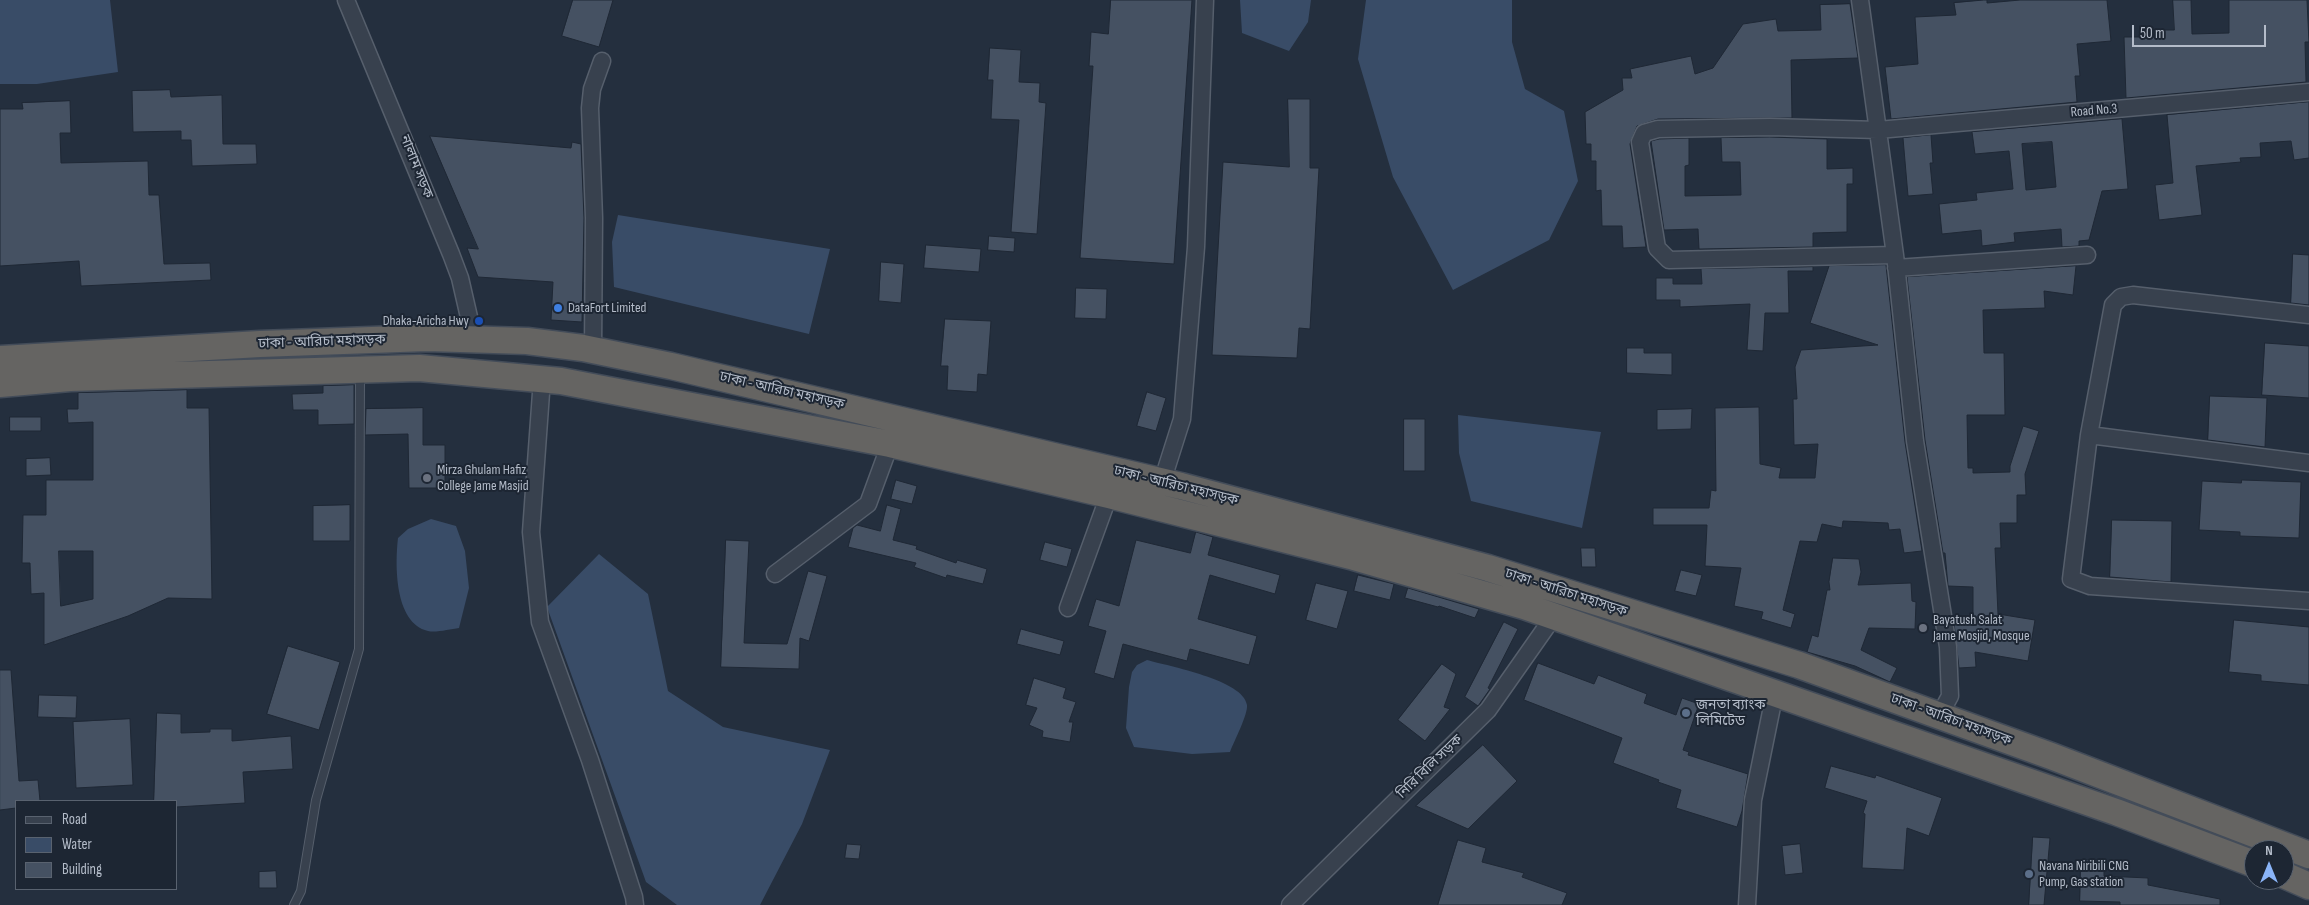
<!DOCTYPE html>
<meta charset="utf-8">
<style>
body{margin:0}
#map{position:relative;width:2309px;height:905px;overflow:hidden;background:#242f3e;font-family:"Sofia Sans Condensed",sans-serif}
canvas{display:block}
.legend{position:absolute;left:15px;top:800px;width:162px;height:90px;box-sizing:border-box;background:#1d2633;border:1px solid #59626f;margin:0;padding:6px 9px;list-style:none;font-size:15px;color:#b4bcc9}
.legend li{display:flex;align-items:center;gap:10px;height:25px}
.legend b{width:25px;border:1px solid #59626f}
.north{position:absolute;left:2244px;top:840px;width:50px;height:50px;box-sizing:border-box;background:#1d2633;border:1px solid #59626f;border-radius:50%;rotate:0deg;font-size:14px;font-weight:700;line-height:20px;text-align:center;color:#b4bcc9}
.north::after{content:'';display:block;margin:auto;width:18px;height:22px;background:#8ab4f8;clip-path:polygon(50% 0,100% 100%,50% 72%,0 100%)}
.scale{position:absolute;left:2132px;top:25px;width:134px;height:22px;box-sizing:border-box;border:2px solid #b4bcc9;border-top:0;padding-left:6px;font-size:15px;line-height:18px;white-space:nowrap;color:#b4bcc9;-webkit-text-stroke:4px #1d2633;paint-order:stroke}
</style>
<div id="map">
<canvas width="2309" height="905"></canvas>
<ul class="legend">
<li><b style="height:6px;background:#38414e"></b>Road</li>
<li><b style="height:14px;background:#394c67"></b>Water</li>
<li><b style="height:14px;background:#455162"></b>Building</li>
</ul>
<div class="north">N</div>
<div class="scale">50 m</div>
</div>
<script>
const ctx = document.querySelector('canvas').getContext('2d');
ctx.lineJoin = 'round';
function fill(path, color) { ctx.fillStyle = color; ctx.fill(path, 'evenodd'); }
function stroke(path, color, width, dash) { ctx.strokeStyle = color; ctx.lineWidth = width; ctx.lineCap = dash ? 'butt' : 'round'; ctx.setLineDash(dash || []); ctx.stroke(path); }
function drawText(font, color, halo, rows, align = 'center') {
  ctx.font = font + ' "Sofia Sans Condensed","Noto Sans Bengali",sans-serif'; ctx.lineWidth = 4; ctx.setLineDash([]); ctx.textBaseline = 'middle'; ctx.strokeStyle = halo; ctx.fillStyle = color; for (const [text, x, y, turn = 0] of rows) {
    ctx.save(); ctx.translate(x, y); ctx.rotate((+turn || 0) * Math.PI / 180); ctx.textAlign = isNaN(turn) ? turn : align; if (halo) ctx.strokeText(text, 0, 0); ctx.fillText(text, 0, 0); ctx.restore();
  }
}
fill(new Path2D(`
 M0 0H110L118 72 37 84H0Z
 M1240 0H1311L1308 22 1289 51 1242 33Z
 M1366 0H1512V42L1525 89 1564 111 1578 181 1549 240 1453 290 1393 177 1358 59Z
 M618 215 830 249 809 334 614 287 612 242Z
 M1458 415 1601 432 1582 528 1471 501 1459 453Z
 M431 519 456 526 465 551 469 588 459 628C450 629 436 633 428 631 394 623 395 564 398 538L408 529Z
 M599 554 648 594 668 691 723 727 830 750 802 824 760 905H677L646 882 547 607Z
 M1147 660C1168 666 1244 680 1247 705 1248 715 1234 741 1230 752L1192 754 1134 747 1126 728 1129 687 1132 672 1137 665Z`), '#394c67');
const building = new Path2D(`
 M573 0H613L599 47 562 36Z
 M1111 0H1192L1174 264 1080 258 1093 66H1089L1091 32 1108 34Z
 M1984 0H1987V3L2020 0H2107L2111 41 2077 44 2080 76H2075L2077 102 1891 119 1885 67 1918 64 1915 17 1956 15 1954 3Z
 M2173 0H2191L2192 34 2229 33V0H2307L2309 42H2305L2306 82 2126 98 2124 37H2162V30H2174Z
 M1850 4 1858 58 1791 60 1792 118 1658 119 1637 126 1630 144 1646 247 1623 248 1622 226H1602L1601 190 1596 191V161H1591V144H1586L1585 112 1623 90 1622 78H1632L1630 69 1691 56 1695 74 1713 68 1743 24 1776 19 1778 31 1821 30 1820 5Z
 M990 48 1021 50 1019 82 1040 83 1039 102 1046 103 1037 234 1011 232 1019 120 991 119 993 80H988Z
 M170 90 171 97 222 95 223 144H256L257 164 192 166 191 140H181V131L133 132 132 91Z
 M1288 99H1310V168H1319L1310 329 1299 328 1297 358 1212 355 1223 162 1289 167Z
 M70 101 71 133H60L61 163 148 161 149 195H159L164 264 210 263 211 280 81 286 79 261 0 266V109H23L22 103Z
 M2309 102V158L2294 160 2291 141 2260 143 2261 157 2240 158 2241 162 2196 166 2202 215 2159 220 2155 185 2173 183 2167 115Z
 M2122 119 2128 189 2102 191 2089 240 2079 241V246L2062 247 2061 229 2014 233 2015 242 1982 246 1981 230 1942 234 1939 204 1977 200 1976 193 2013 189 2009 151 1975 154 1972 132ZM2052 142 2056 187 2026 190 2022 144Z
 M1931 135 1933 163H1930L1933 194 1908 196 1903 138Z
 M430 136 571 148 572 142 581 144 584 218 582 322 551 320 553 282 478 277 467 248 478 249Z
 M1770 137 1827 139V169L1853 168V184H1847V232L1813 233V247L1701 249H1699L1698 229 1664 230 1651 141 1659 139 1689 138V165L1685 166V196L1741 195 1740 162H1722L1721 138Z
 M989 236 1015 238 1014 252 988 250Z
 M926 245 981 249 979 272 924 268Z
 M2293 254 2309 255V305L2291 303Z
 M881 262 904 264 901 303 879 301Z
 M1886 265 1905 442 1922 551 1904 553 1900 529 1889 530 1888 523 1843 521 1842 528 1822 524 1817 542 1800 541 1783 610 1795 614 1791 628 1761 619 1763 612 1734 606 1741 568 1705 566 1707 525H1653V508H1709L1711 490 1716 491 1715 408 1759 407 1760 464 1781 468 1779 478H1815L1818 444 1794 445 1793 399H1797L1795 367 1801 350 1878 345 1810 323 1829 266Z
 M2076 266 2073 295 2044 291 2045 308 1983 310 1984 353H2004L2005 415H1967L1968 468H1973V473L2010 472V466L2023 426 2039 431 2025 474 2026 495H2017V523H2000L2001 548H1995L1998 614 2035 620 2028 661 1975 652 1976 667 1959 668 1954 623H1973V587L1948 586 1945 553H1943L1925 440 1907 277Z
 M1813 267V271H1788L1789 313H1765L1763 351 1747 350 1750 304 1680 307V300H1656V278H1673V284H1702L1701 269Z
 M1076 288 1107 289 1106 319 1075 318Z
 M945 319 991 321 987 375 978 374 977 392 947 390 948 366H941Z
 M2265 343 2309 346V398L2262 395Z
 M1627 348H1644V353H1672V375L1627 373Z
 M354 385V424L318 425V410H293L292 394 323 393V386Z
 M187 390V408H209L212 599 168 598 128 616 44 645V593L31 594 30 563H22L23 515H46V480H93V422L68 423 67 409H78V393ZM59 551H93V599L61 606Z
 M1147 392 1166 398 1156 431 1137 426Z
 M2210 396 2267 398 2265 447 2208 440Z
 M423 408V445H445V488H409L408 434 365 435 366 409Z
 M1692 409 1691 429 1657 430V410Z
 M10 417H41V431H10Z
 M1404 419H1425V471H1404Z
 M50 458 51 475 26 476V459Z
 M896 480 917 486 912 504 891 499Z
 M2242 480 2301 482 2299 538 2240 536V532L2199 530 2202 481 2241 483Z
 M350 505V541H313V506Z
 M887 505 901 509 893 540 917 546 916 549 956 563 957 560 987 569 983 584 947 575 946 578 914 567 916 563 848 547 853 528 857 525 880 531Z
 M2112 520 2172 521 2171 582 2110 577Z
 M1196 532 1213 537 1208 555 1280 575 1275 594 1210 575 1198 619 1257 636 1249 665 1190 649 1187 661 1123 644 1114 679 1094 673 1106 631 1088 626 1096 599 1119 606 1136 540 1190 553Z
 M726 540 749 541 744 643 787 644 808 571 827 576 809 641 800 638 799 669 721 667Z
 M1045 542 1072 549 1067 567 1040 560Z
 M1581 548H1595L1596 567H1582Z
 M1833 558 1859 559 1861 572 1858 585 1911 583 1912 601 1916 602 1915 629 1869 628 1861 650 1897 668 1890 682 1855 666 1807 652 1812 635 1818 637 1827 590H1830L1829 582Z
 M1681 570 1702 575 1696 596 1675 591Z
 M1358 575 1394 584 1390 600 1354 591Z
 M1316 583 1348 591 1337 629 1306 620Z
 M1408 588 1479 609 1475 618 1439 606 1438 607 1405 598Z
 M2234 620 2309 627V685L2261 681V675L2229 672Z
 M1504 622 1518 629 1488 688 1490 689 1478 706 1465 697Z
 M1021 629 1064 641 1060 655 1017 644Z
 M288 646 340 662 319 730 267 714Z
 M1538 663 1594 684 1598 675 1647 694 1644 703 1676 715 1682 698 1699 704 1683 750 1689 752 1688 755 1748 774 1742 811 1737 827 1676 808 1681 790 1658 782 1659 780 1613 763 1622 738 1524 700Z
 M1442 664 1456 674 1444 707 1450 709 1425 741 1398 720Z
 M0 670H11L19 781 38 780 40 801H16V808L0 810Z
 M1034 678 1066 688 1063 698 1076 702 1069 722H1073L1070 742 1042 737 1043 731 1029 725 1037 708 1026 705Z
 M39 695 77 696 76 718 38 717Z
 M157 713 181 714V733L210 732V729H232V741L291 736 293 769 243 772 245 803 176 807V801H154Z
 M130 719 133 785 76 788 73 722Z
 M1483 745 1517 781 1468 829 1416 806Z
 M1831 766 1875 778 1876 775 1942 798 1929 836 1907 828 1904 870 1862 868 1865 814 1863 813 1867 801 1825 788Z
 M2033 837 2050 838 2044 905H2029Z
 M1458 840 1486 848 1482 862 1524 873 1522 877 1567 893 1562 905H1438Z
 M847 844 861 845 859 859 845 858Z
 M1800 844 1803 873 1785 875 1782 846Z
 M2081 860H2104V876L2148 878V885L2220 899V905H2120V902L2080 901Z
 M276 871 277 888H259V872Z`);
fill(building, '#455162');
stroke(building, '#1f2835', 1);
const service = new Path2D(`
 M294 905 301 891 316 800 359 649 360 373`);
const minor = new Path2D(`
 M346 0 451 254 460 278 474 339
 M1860 0 1895 255 1915 441 1948 647 1950 696 1939 716
 M1895 255 1669 260 1657 248 1640 142 1644 133 1658 129 1770 127 1878 130 2309 92
 M1896 268 2087 255
 M2309 315 2133 295 2121 297 2113 305 2089 435 2071 579 2090 586 2309 601
 M593 350 594 218 590 108 592 89 602 61
 M542 379 531 532 540 622 590 760 634 897 635 905
 M2089 435 2309 463
 M1162 482 1182 419 1196 247 1205 0
 M775 574 868 504 890 444
 M1068 608 1109 495
 M1290 905 1488 710 1554 616
 M1747 905 1753 800 1775 692`);
const trunk = new Path2D(`
 M0 359 260 344 427 338 527 341 583 348 671 366 1181 486 1488 568 1799 665 2051 756 2309 855
 M0 384 70 378 419 368 561 381 890 444 1109 495 1354 557 1524 606 2116 812 2254 864
 M2284 875 2309 886`);
stroke(service, '#565f6c', 10);
stroke(minor, '#565f6c', 19);
stroke(trunk, '#434c59', 29);
stroke(service, '#38414e', 8);
stroke(minor, '#38414e', 16);
stroke(trunk, '#656462', 26);
for (const [x, y, r, color] of [
 [558,308,5,"#3f7fe0"],
 [479,321,5,"#1a4fb4"],
 [427,478,5,"#6b7280"],
 [1923,628,5,"#6b7280"],
 [1686,713,5,"#5c6f8a"],
 [2029,874,5,"#5c6f8a"]
]) { const dot = new Path2D(); dot.arc(x, y, r, 0, 2 * Math.PI); ctx.fillStyle = color; ctx.fill(dot); stroke(dot, '#1d2633', 2); }
drawText('14px', '#b4bcc9', '#1d2633', [
 ["Road No.3",2094,111,-5],
 ["নালাম সড়ক",416,167,68],
 ["ঢাকা - আরিচা মহাসড়ক",322,342,-2],
 ["ঢাকা - আরিচা মহাসড়ক",782,391,13],
 ["ঢাকা - আরিচা মহাসড়ক",1176,486,14],
 ["ঢাকা - আরিচা মহাসড়ক",1566,593,18],
 ["ঢাকা - আরিচা মহাসড়ক",1951,720,20],
 ["নিরি বিলি সড়ক",1430,767,-44]
]);
drawText('14px', '#b4bcc9', '#1d2633', [
 ["DataFort Limited",568,308],
 ["Dhaka-Aricha Hwy",469,321,"right"],
 ["Mirza Ghulam Hafiz",437,470],
 ["College Jame Masjid",437,486],
 ["Bayatush Salat",1933,620],
 ["Jame Mosjid, Mosque",1933,636],
 ["জনতা ব্যাংক",1696,705],
 ["লিমিটেড",1696,721],
 ["Navana Niribili CNG",2039,866],
 ["Pump, Gas station",2039,882]
], 'left');
</script>
